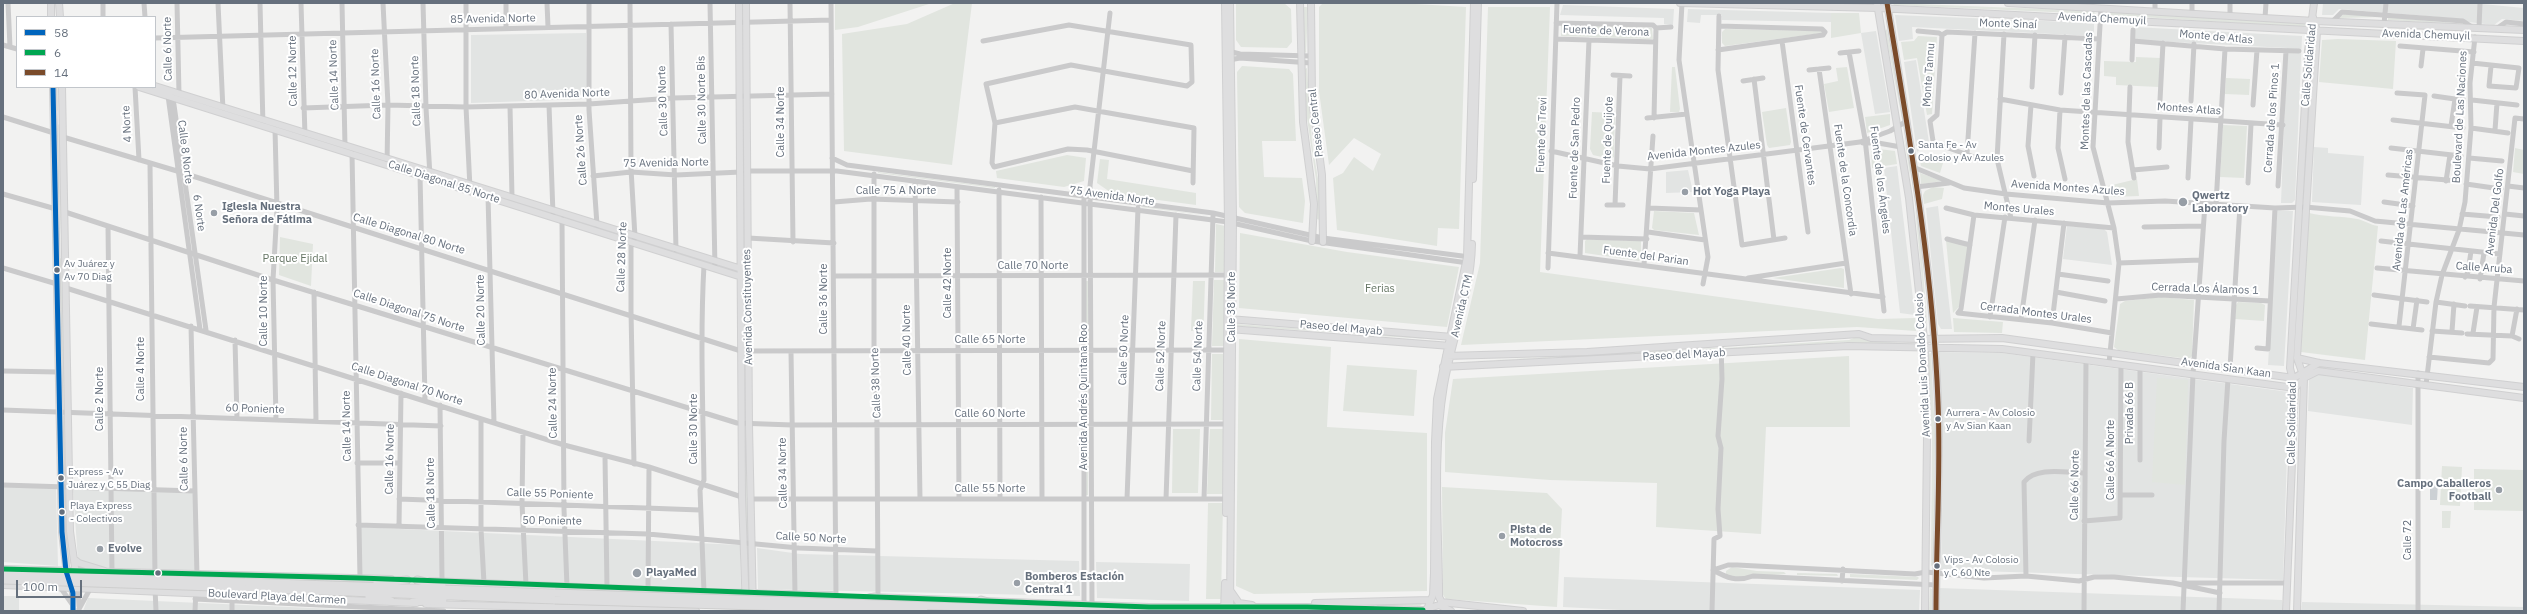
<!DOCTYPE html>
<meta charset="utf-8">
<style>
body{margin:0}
#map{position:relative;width:2527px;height:614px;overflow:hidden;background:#f2f2f1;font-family:"IBM Plex Sans",sans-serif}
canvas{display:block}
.frame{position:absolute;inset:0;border:4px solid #66707d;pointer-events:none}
.legend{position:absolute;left:16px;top:16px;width:140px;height:72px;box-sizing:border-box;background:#fff;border:1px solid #c2c6cb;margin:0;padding:5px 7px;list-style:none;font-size:12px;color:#66707d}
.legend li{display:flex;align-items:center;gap:8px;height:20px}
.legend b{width:20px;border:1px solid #c2c6cb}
.scale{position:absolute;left:16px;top:580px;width:66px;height:18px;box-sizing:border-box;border:2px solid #66707d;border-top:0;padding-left:5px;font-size:12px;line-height:14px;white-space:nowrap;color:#66707d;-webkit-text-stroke:3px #fff;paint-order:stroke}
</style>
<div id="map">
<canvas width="2527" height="614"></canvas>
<div class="frame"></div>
<ul class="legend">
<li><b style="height:5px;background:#0065bd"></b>58</li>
<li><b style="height:5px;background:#00a651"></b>6</li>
<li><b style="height:5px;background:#7a4b2a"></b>14</li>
</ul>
<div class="scale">100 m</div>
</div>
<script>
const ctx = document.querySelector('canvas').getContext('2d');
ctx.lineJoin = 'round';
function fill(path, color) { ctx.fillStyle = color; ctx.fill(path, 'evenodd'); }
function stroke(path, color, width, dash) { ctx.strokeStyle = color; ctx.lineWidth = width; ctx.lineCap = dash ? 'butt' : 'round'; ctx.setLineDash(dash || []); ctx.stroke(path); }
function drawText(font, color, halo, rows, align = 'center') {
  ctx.font = font + ' "IBM Plex Sans",sans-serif'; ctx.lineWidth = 4; ctx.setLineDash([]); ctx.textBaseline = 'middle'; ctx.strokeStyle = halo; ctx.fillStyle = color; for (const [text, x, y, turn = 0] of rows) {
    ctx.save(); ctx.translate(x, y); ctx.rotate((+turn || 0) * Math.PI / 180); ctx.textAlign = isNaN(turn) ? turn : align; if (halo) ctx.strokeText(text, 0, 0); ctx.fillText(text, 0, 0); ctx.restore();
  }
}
fill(new Path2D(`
 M2323 3H2472L2524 8V21L2502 19 2494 25 2468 22 2463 19 2339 9 2333 15H2322Z
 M1563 5 1674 9 1673 25 1664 24V18L1560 15Z
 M1688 9 1831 13V22L1722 20V15H1701L1700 23 1687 22Z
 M1895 15 2094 23V36L1912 27 1913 39 1899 41Z
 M2134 27 2302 36 2295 200 2292 203H2281L2287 48 2134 40Z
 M1876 31 1890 112 1875 114 1861 33Z
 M586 33 587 99 471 103V35Z
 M1916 60 1929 142 1917 152 1904 62Z
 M2314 147 2328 148V153L2364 156 2361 205 2312 202Z
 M1897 166 1915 315 1900 313 1884 168Z
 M1688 170 1693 192 1666 193V172Z
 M1938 206 1952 329H1941L1938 324 1926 208Z
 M2277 210 2293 211 2284 366 2268 365Z
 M2067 226 2104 229 2107 232 2112 265 2063 259Z
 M1939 352 2002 353 2289 392 2283 580 1941 570 1943 464Z
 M2318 374 2413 388 2412 425 2308 411 2309 378Z
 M3 486 56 488 58 566 3 562Z
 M73 488 194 492 195 571 105 568 78 562Z
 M358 527 740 545 741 590 360 575Z
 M757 548 800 554 1079 561 1080 596 758 589Z
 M1096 562 1190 564 1189 601 1097 598Z
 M1564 577 1920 590 1919 611H1640L1563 607Z
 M1939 588 2282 600V611H1939Z
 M3 596H19V611H3Z
 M88 598 380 611H83Z
 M2302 602 2524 607V611H2301Z`), '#e2e4e3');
fill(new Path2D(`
 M835 3H932L858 27 835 30Z
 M955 3H972L952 165 844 151 842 34 907 24Z
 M1236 3H1284L1291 9 1292 42 1287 48 1241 47 1236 40Z
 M1323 3H1399L1466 7 1459 229 1438 228 1437 246 1337 230 1333 178 1343 173 1354 157 1373 171 1381 154 1354 138 1329 165 1319 91V7Z
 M1801 3H1873L1874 4 1872 5Z
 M1892 3 2093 11 2096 14 1894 5Z
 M1304 7H1308L1306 53 1304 51Z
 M1488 7H1550L1540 272 1878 319 1915 318 1916 331 1857 327 1461 345 1480 263Z
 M2109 12 2307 24V27L2108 15Z
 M1831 13H1859L1861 33 1831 38Z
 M2344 14 2382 17 2339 18Z
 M2388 17 2464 24 2388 20Z
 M1561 24 1652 28 1653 39 1561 36Z
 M743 26 745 94H743Z
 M1725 29 1822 31V33L1725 46 1722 43V32Z
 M1887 29 1903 118 1902 119 1885 31Z
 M1918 36 1937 37 1932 114 1927 115 1917 58 1904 60 1901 42 1914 41Z
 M2338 39 2396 41 2393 89 2319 82 2322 40Z
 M2136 57 2160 58 2159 87 2116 85V77L2104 76V61L2136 62Z
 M1242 66 1289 69 1293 74 1296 141H1262L1264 177 1302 178 1305 201 1303 223 1245 213 1239 207 1237 72Z
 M1672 67H1675L1680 109 1679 112H1670Z
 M1847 67 1854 108 1829 112 1824 84 1838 81 1836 68Z
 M1307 68 1312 143 1320 191V220L1317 219 1316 179 1305 105V69Z
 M2226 78 2250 79 2249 95 2225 94Z
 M56 87H59L58 111 56 109Z
 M743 101H744L745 168 743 166Z
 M1786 108 1791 142 1790 145 1769 148 1767 145 1762 112Z
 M1592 112 1615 113 1614 157 1611 159 1593 155 1590 149Z
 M1890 114V125L1867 133 1865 117Z
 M58 124 60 126 61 236 57 152Z
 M2223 125 2247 126 2244 178 2220 177Z
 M1904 137 1910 162V176Z
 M1871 148 1895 151 1897 164 1872 168Z
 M2515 148 2524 150V174L2513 172Z
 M1067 155 1086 158 1084 181 1064 187 997 178 996 171Z
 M1919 155 1943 163 1940 173 1921 166Z
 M1100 159 1109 160 1107 179 1196 193V205L1113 194 1097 183Z
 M878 172 995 187V188L878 173Z
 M1920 173 1943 181 1921 184Z
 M744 175 746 265 745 266 743 176Z
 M2137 179 2139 196 2111 197 2108 186Z
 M1944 188 1942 199 1924 204 1923 195 1925 191 1933 187Z
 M1142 206 1149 207 1210 216 1141 207Z
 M1915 208 1920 232 1927 322 1926 321Z
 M1654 211 1694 213 1699 235 1654 230 1652 228Z
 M2309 213C2325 217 2341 216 2357 219 2364 220 2370 225 2378 226L2365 360 2301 352Z
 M1216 224 1225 226 1224 272H1215Z
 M1240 233 1347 252 1459 267 1447 327 1239 308Z
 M280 237 313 244 311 286 279 275Z
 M1587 239 1641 241V259L1639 261 1585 253V241Z
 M640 240 713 263 714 264 639 241Z
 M1946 240 1968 247 1961 305 1953 313Z
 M61 258 66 409H64L59 259Z
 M1841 268 1844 269V288L1773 278Z
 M1214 280H1224V346H1212Z
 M1086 281H1088V345H1086Z
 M1193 281H1205L1203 345H1198V331H1191Z
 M745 282 746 347 744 283Z
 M2161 297 2194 300 2192 356 2189 359 2118 350 2114 347 2120 304 2125 301Z
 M2238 302 2261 303 2265 305 2264 321 2235 319 2236 305Z
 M1953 318 2003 322 2002 333 1954 332Z
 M1236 324 1358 333 1359 334 1237 326Z
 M1364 334 1366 333 1443 340 1365 335Z
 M1856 337 1871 341 1916 344 1864 343 1857 345 1846 342 1724 350 1723 348 1849 340Z
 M1239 339 1331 347 1327 427 1427 433V591L1254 594 1236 586Z
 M1716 348V350L1457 362Z
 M1931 353 1935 434 1933 565 1931 566 1932 441 1928 354Z
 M1212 354H1224L1223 420H1211Z
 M1086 355 1088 356 1087 420Z
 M1849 356 1850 427H1766L1761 534 1656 527 1657 483 1550 480 1445 472V433L1453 379Z
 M744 357H746V421H744Z
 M1347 365 1417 370 1414 416 1343 411Z
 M2157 378 2188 380 2185 485 2152 482Z
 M63 416H66V483L64 481Z
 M745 429H747L748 534H745Z
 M1173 429H1200L1198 493H1172Z
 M1210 429H1224L1223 494H1207Z
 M1087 430H1088V495H1086Z
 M2442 466 2462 467 2460 506 2440 505Z
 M2474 469 2524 470V511L2474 510Z
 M1442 487 1547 493 1562 509 1557 607 1446 599 1443 595Z
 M64 494 67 495 72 563 69 564 64 532Z
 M1208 503H1223L1221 599H1206Z
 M2442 511H2451L2450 528H2442Z
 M1732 567 1757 571 1784 572 1786 574 1731 578 1726 574V571Z
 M1797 573 1837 574 1838 576 1797 575Z
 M1850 574 1918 577 1919 578 1917 580 1850 577Z
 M1930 588 1932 589V611H1929Z
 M1423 603 1420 606 1338 605Z`), '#e1e5df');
fill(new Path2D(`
 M2430 483H2438L2437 500H2430Z`), '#ccd0d4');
const major = new Path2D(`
 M51 3V17
 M59 3 60 17
 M739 3 742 497 746 611
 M746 3 749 425 753 611
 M1225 3 1228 222 1226 513
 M1230 3 1233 218 1230 611
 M1300 3 1303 122 1314 204 1312 241
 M1311 3 1312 99 1322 175 1323 242
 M1680 3 1878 8 2524 41
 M1877 3 1909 198 1925 349 1927 437 1925 611
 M1887 3C1909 135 1933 268 1938 402 1941 472 1936 541 1936 611
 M2008 3 2315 21 2524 30
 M155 86 748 271
 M53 87 62 532 67 575
 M62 87 70 531 76 575
 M139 87 748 279
 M1473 179 1478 3
 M1229 319 1453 337
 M1229 329 1451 346
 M1446 356 1587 352 1859 334 1871 338 1919 339 2002 338 2294 378 2319 363
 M2297 358 2319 363 2524 387
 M1443 367 1848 346 2002 349 2295 388 2304 378 2318 371 2524 398
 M74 559 79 563 105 571
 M3 569 391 579
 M430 581 704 592 832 595
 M3 585 416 603
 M1230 590 1239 603 1252 605
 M871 597 1149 607H1307L1423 610
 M1441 602 1523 611
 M1315 603 1429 600
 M426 604 696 611
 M1444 606 1439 597V585C1438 519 1433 450 1444 385 1452 338 1471 293 1472 244
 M1428 607 1433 595 1434 573 1435 442 1437 399 1467 257 1474 3
 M1426 609 1439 605 1451 611
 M1224 611 1225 583
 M2286 611 2295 388 2290 368 2308 51 2314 3
 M2297 611 2304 378 2297 358 2317 31 2313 17`);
const highway = new Path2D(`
 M417 580 442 586
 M245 582 555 593
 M377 583 407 580
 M244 588 555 600
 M369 597 391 601
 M826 598 865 599 875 597
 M981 600 995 604 1036 605
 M413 602 443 600
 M1368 611 1376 609`);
stroke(major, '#d0d0d1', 8);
stroke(highway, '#cecece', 9);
stroke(new Path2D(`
 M8 3 10 47
 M103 3V17
 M144 3 145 17
 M177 3 179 94
 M218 3 223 110
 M260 3 263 126
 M301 3 305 136
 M342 3 345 146
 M383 3 388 105 387 164
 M423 3 426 108 430 176
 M466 3V107L470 188
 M506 3V28
 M547 3 548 27
 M589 3V110L597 225
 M630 3 631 169 635 237 631 247V311L634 464
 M710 3 715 269
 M790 3 793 242
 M831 3 836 595
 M1682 3 1679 60 1708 257 1703 284
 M2192 3V12
 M2101 8 2093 147 2114 228 2119 263 2109 363
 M2155 10V3
 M2230 15V3
 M1719 16 1718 70 1742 245 1785 238
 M2265 18 2266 3
 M2332 22 2342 12 2463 21 2472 27
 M1556 23 1653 25 1656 28
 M671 24 676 250
 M2384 24 2386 3
 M1656 28 1671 27
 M2479 28 2480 3
 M2496 29 2506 22 2524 24
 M1918 31 1939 33 1942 35 1947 32 2099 39
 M2004 34 1997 159 2011 218
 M1942 35 1937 115 1930 121 1933 141 1937 144 1977 158 1997 159
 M155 38 831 20
 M1556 39 1655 42
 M983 41 1069 25 1191 45 1192 82 1187 86 1071 65 986 84 995 123 992 163 994 167 1068 149 1087 150 1193 171
 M1782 41 1808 232
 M2133 41 2225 49 2299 51
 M3 45 17 49
 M2400 46 2474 52
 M1718 50 1823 35 1825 32 1822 29 1719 26
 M1228 51 1240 54 1311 56
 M1849 52 1865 139 1884 311
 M1840 53 1859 51
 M1229 60 1240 58 1311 63
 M2132 60 2133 30
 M2472 63 2519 68 2516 88 2489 86 2491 66
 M2421 66 2423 49
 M1819 69 1851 294
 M1809 70 1829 68
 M1613 75 1630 76
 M1754 79 1774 240
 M1743 81 1763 78
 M135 87 139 160
 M2032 87 2035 35
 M2130 87 2128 142 2134 178
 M2061 93 2065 37
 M2397 93 2425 95 2399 326
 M168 96 200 329
 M2434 96 2455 99 2451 126
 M173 98 206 330
 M2000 99 2060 110 2283 125
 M2455 99H2463
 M2160 100 2163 43
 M2472 100 2517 105
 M2191 101 2194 44
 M549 105 553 214
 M2031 105 2028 146 2034 176
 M2253 105 2257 50
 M510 106 512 197
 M303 108 388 105 466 107 589 104 673 98 832 94
 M2060 110 2058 148 2065 179
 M3 117 54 133
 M1647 118 1687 114
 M1654 118 1656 28
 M2393 120 2463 128
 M995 123 1075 107 1194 128 1193 183
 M2471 128 2508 133
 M275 129 277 209 273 280 276 420
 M2495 130 2497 103
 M63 137 177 171 741 351 1231 350
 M1863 143H1878L1901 147
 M2159 148 2160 118
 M2391 148 2461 156
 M1551 151 1618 166 1650 169 1860 142 1890 131 1907 121
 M352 153 360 578
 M1967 154 1975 33
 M832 158 847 165 1213 213 1323 238 1470 257
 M2469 158 2502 161
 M150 164 155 576
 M1913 167 1964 188 2006 194 2108 203 2165 201 2275 208 2305 207 2350 211 2375 221 2524 235
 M2133 170 2167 167
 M748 171H837L1228 222 1312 241 1468 263
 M874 174V351L877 424 878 597
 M420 175 425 399
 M2388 175 2459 181
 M593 176 631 172 676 175 741 172
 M2188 178 2191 120
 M915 181 920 499
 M2446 181 2450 155
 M2248 183 2251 124
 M2466 184 2501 189
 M2278 186 2286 51
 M2508 186 2524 188
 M957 187 959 499
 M1916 187 1949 183
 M999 190 1000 499
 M3 194 56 209
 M488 196 494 423
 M1041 197 1042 499
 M1084 199V604
 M834 202 871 199 958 202
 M2384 202 2413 206
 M2216 204 2225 49
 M1607 205H1623
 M1615 205 1620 76
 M1649 208 1701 210
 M1946 208 1974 215 2114 228
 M65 212 273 280 737 423 792 425 1229 424
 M2462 214 2498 217
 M2505 214 2524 216
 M1974 215 1961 309 1958 313 2052 323 2112 333
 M562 219 564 509 567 587
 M108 226 112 573
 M2144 227 2203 226
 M1648 232 1705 240
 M1581 237 1647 239
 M748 238 834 243
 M1947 239 1970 245
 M2381 241 2500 254
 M1548 253 1883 297
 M1580 256 1589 40
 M2119 263 2200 260
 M704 265C700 336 703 408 704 480L700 490 704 592
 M1644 265 1653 136
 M3 268 57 284
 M1548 268 1557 3
 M2377 268 2524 281
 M2058 274 2108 281
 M834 276 1231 275
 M2465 277 2468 272 2471 251
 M1748 278 1846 263
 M2480 279 2484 253
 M66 288 564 445 649 467 742 497
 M314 292 316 421
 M2056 292 2105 301
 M2374 295 2427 302
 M2116 299 2161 295 2270 301
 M2436 302 2465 306
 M2470 306 2524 310
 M1990 317 2005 217
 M2021 319 2035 220
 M2052 323 2064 223
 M2371 324 2422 330
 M191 326 197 576
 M2413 329 2417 300
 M2432 331 2462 333
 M2452 331 2454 304
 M2473 333 2477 307
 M2467 334 2512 336 2519 339
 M2512 336 2517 309
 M235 340 237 419
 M2257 348 2268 349 2275 208
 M791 352 795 594
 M2429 357 2489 363 2493 359 2494 307 2515 118 2524 119
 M2140 367V460
 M2230 368 2240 206
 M3 371 59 372
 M2426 385 2436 302 2442 275 2459 230 2465 202 2471 128 2470 83 2475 37
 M440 405 442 581
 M3 410 441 426
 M481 419V529L484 583
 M523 432 522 503 526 585
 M2029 441 2033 353
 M605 457 607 588
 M357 463H400
 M3 485 195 491
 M2121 495H2152
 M399 499 700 510
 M750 499H1229
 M1127 499 1138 208
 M1166 499 1176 215
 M1204 499 1213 216
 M2084 521 2120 518 2121 365
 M358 525 648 534 799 548 877 551
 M399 526 401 393
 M1713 570 1728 565H1737L1915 574 1926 572 1984 578 2026 576 2079 581 2094 577H2114L2173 583 2220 593
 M1713 570C1727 578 1737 582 1753 576L1936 585
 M2026 576 2024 482C2036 466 2067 473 2085 473
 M1842 581 1843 569
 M2185 583H2287
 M60 587 72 604
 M71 588 73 611
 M78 588 79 606
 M155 588 156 611
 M648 589 649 467
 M232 598V611
 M195 599 444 611
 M1092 604 1090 186 1110 13
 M79 609 90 589
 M195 611 196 590
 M1712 611 1714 539 1720 536 1718 509 1721 448 1718 436 1722 379 1721 344
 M2084 611 2086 360
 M2183 611 2193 374 2205 204
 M2219 611 2224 441 2228 379
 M2418 611V373`), '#cacacb', 5);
stroke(major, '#dededf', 6);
stroke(highway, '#dededf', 7);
const highwayBridge = new Path2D(`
 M3 574 245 582
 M3 580 244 588
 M555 593 1083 611
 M555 600 924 611
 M1078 607 1125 611`);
stroke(highwayBridge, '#cecece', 9, []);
stroke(highwayBridge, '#dededf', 7);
stroke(new Path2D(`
 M53 87 62 532 66 571 73 593V611`), '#0065bd', 5);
stroke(new Path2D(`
 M3 569 360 578 1149 607H1307L1423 610`), '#00a651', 5);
stroke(new Path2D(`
 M1887 3C1909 135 1933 268 1938 402 1941 472 1936 541 1936 611`), '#7a4b2a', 5);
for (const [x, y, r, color] of [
 [1911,151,3.5,"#66707d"],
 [1685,192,4,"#979ea6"],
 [2183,202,5,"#979ea6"],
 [214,213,4,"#979ea6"],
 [57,270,3.5,"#66707d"],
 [1938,419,3.5,"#66707d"],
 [61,478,3.5,"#66707d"],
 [2499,490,4,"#979ea6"],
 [62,512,3.5,"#66707d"],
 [1502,536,4,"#979ea6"],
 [100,549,4,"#979ea6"],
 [1937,566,3.5,"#66707d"],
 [158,573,3.5,"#66707d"],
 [637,573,5,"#979ea6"],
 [1017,583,4,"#979ea6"]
]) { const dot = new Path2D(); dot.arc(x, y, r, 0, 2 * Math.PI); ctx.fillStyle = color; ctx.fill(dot); stroke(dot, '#fff', 1.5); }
drawText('10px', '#66707d', '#fff', [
 ["Santa Fe - Av",1918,145],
 ["Colosio y Av Azules",1918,158],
 ["Av Juárez y",64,264],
 ["Av 70 Diag",64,277],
 ["Aurrera - Av Colosio",1946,413],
 ["y Av Sian Kaan",1946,426],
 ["Express - Av",68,472],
 ["Juárez y C 55 Diag",68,485],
 ["Playa Express",70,506],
 ["- Colectivos",70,519],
 ["Vips - Av Colosio",1944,560],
 ["y C 60 Nte",1944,573]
], 'left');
drawText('11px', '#66707d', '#fff', [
 ["85 Avenida Norte",493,19,-1],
 ["Avenida Chemuyil",2102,19,3],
 ["Monte Sinaí",2008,24,2],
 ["Fuente de Verona",1606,31,2],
 ["Avenida Chemuyil",2426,35,2],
 ["Monte de Atlas",2216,37,5],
 ["Calle 6 Norte",168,49,-91],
 ["Calle Solidaridad",2309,65,-85],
 ["Calle 12 Norte",293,71,-91],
 ["Calle 14 Norte",334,75,-92],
 ["Monte Tannu",1929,75,-86],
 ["Calle 16 Norte",376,84,-92],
 ["Calle 18 Norte",416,91,-92],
 ["Montes de las Cascadas",2087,91,-88],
 ["80 Avenida Norte",567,94,-2],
 ["Calle 30 Norte Bis",702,100,-91],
 ["Calle 30 Norte",663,101,-92],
 ["Montes Atlas",2189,109,4],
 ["Boulevard de Las Naciones",2460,117,-87],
 ["Cerrada de los Pinos 1",2272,118,-86],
 ["Calle 34 Norte",781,122,-90],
 ["Paseo Central",1316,123,-96],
 ["4 Norte",127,124,-93],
 ["Fuente de Trevi",1542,135,-88],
 ["Fuente de Cervantes",1805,135,82],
 ["Fuente de Quijote",1608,140,-88],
 ["Fuente de San Pedro",1575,148,-88],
 ["Calle 26 Norte",581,150,-94],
 ["Avenida Montes Azules",1704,151,-6],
 ["Calle 8 Norte",185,152,83],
 ["75 Avenida Norte",666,163,-1],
 ["Fuente de la Concordia",1845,180,82],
 ["Fuente de los Ángeles",1880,180,83],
 ["Calle Diagonal 85 Norte",444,182,18],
 ["Avenida Montes Azules",2068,188,4],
 ["Calle 75 A Norte",896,191],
 ["75 Avenida Norte",1112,196,8],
 ["Montes Urales",2019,209,5],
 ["Avenida de Las Américas",2403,210,-84],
 ["Avenida Del Golfo",2495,212,-83],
 ["6 Norte",199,213,82],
 ["Calle Diagonal 80 Norte",409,234,17],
 ["Fuente del Parian",1646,256,8],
 ["Calle 28 Norte",622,257,-88],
 ["Calle 70 Norte",1033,266],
 ["Calle Aruba",2484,268,4],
 ["Calle 42 Norte",948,283,-90],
 ["Cerrada Los Álamos 1",2205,289,2],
 ["Calle 36 Norte",824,299,-90],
 ["Avenida CTM",1462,306,-77],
 ["Avenida Constituyentes",748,307,-91],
 ["Calle 38 Norte",1232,307,-90],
 ["Calle 20 Norte",481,310,-91],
 ["Calle 10 Norte",264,311,-90],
 ["Calle Diagonal 75 Norte",409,311,18],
 ["Cerrada Montes Urales",2036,313,7],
 ["Paseo del Mayab",1341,328,5],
 ["Calle 40 Norte",907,340,-91],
 ["Calle 65 Norte",990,340],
 ["Calle 50 Norte",1124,350,-88],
 ["Paseo del Mayab",1684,355,-3],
 ["Calle 52 Norte",1161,356,-88],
 ["Calle 54 Norte",1198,356,-88],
 ["Avenida Luis Donaldo Colosio",1923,365,-93],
 ["Avenida Sian Kaan",2226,368,8],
 ["Calle 4 Norte",141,369,-90],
 ["Calle 38 Norte",876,383,-92],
 ["Calle Diagonal 70 Norte",407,384,18],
 ["Avenida Andrés Quintana Roo",1084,397,-90],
 ["Calle 2 Norte",100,399,-90],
 ["Calle 24 Norte",553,403,-91],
 ["60 Poniente",255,409,2],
 ["Privada 66 B",2130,413,-90],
 ["Calle 60 Norte",990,414],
 ["Calle Solidaridad",2292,423,-89],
 ["Calle 14 Norte",347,426,-91],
 ["Calle 30 Norte",694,429,-90],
 ["Calle 6 Norte",184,459,-91],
 ["Calle 16 Norte",390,459,-89],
 ["Calle 66 A Norte",2111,460,-90],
 ["Calle 34 Norte",783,473,-91],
 ["Calle 66 Norte",2075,485,-89],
 ["Calle 55 Norte",990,489],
 ["Calle 18 Norte",431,493,-91],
 ["Calle 55 Poniente",550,494,2],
 ["50 Poniente",552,521,1],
 ["Calle 50 Norte",811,538,3],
 ["Calle 72",2408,540,-90],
 ["Boulevard Playa del Carmen",277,597,3]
]);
drawText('bold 11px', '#66707d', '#fff', [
 ["Hot Yoga Playa",1693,192],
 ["Qwertz",2192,196],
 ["Laboratory",2192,209],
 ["Iglesia Nuestra",222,207],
 ["Señora de Fátima",222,220],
 ["Campo Caballeros",2491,484,"right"],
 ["Football",2491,497,"right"],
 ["Pista de",1510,530],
 ["Motocross",1510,543],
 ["Evolve",108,549],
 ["PlayaMed",646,573],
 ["Bomberos Estación",1025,577],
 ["Central 1",1025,590]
], 'left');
drawText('11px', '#657564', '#fff', [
 ["Parque Ejidal",295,259],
 ["Ferias",1380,289]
]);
</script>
